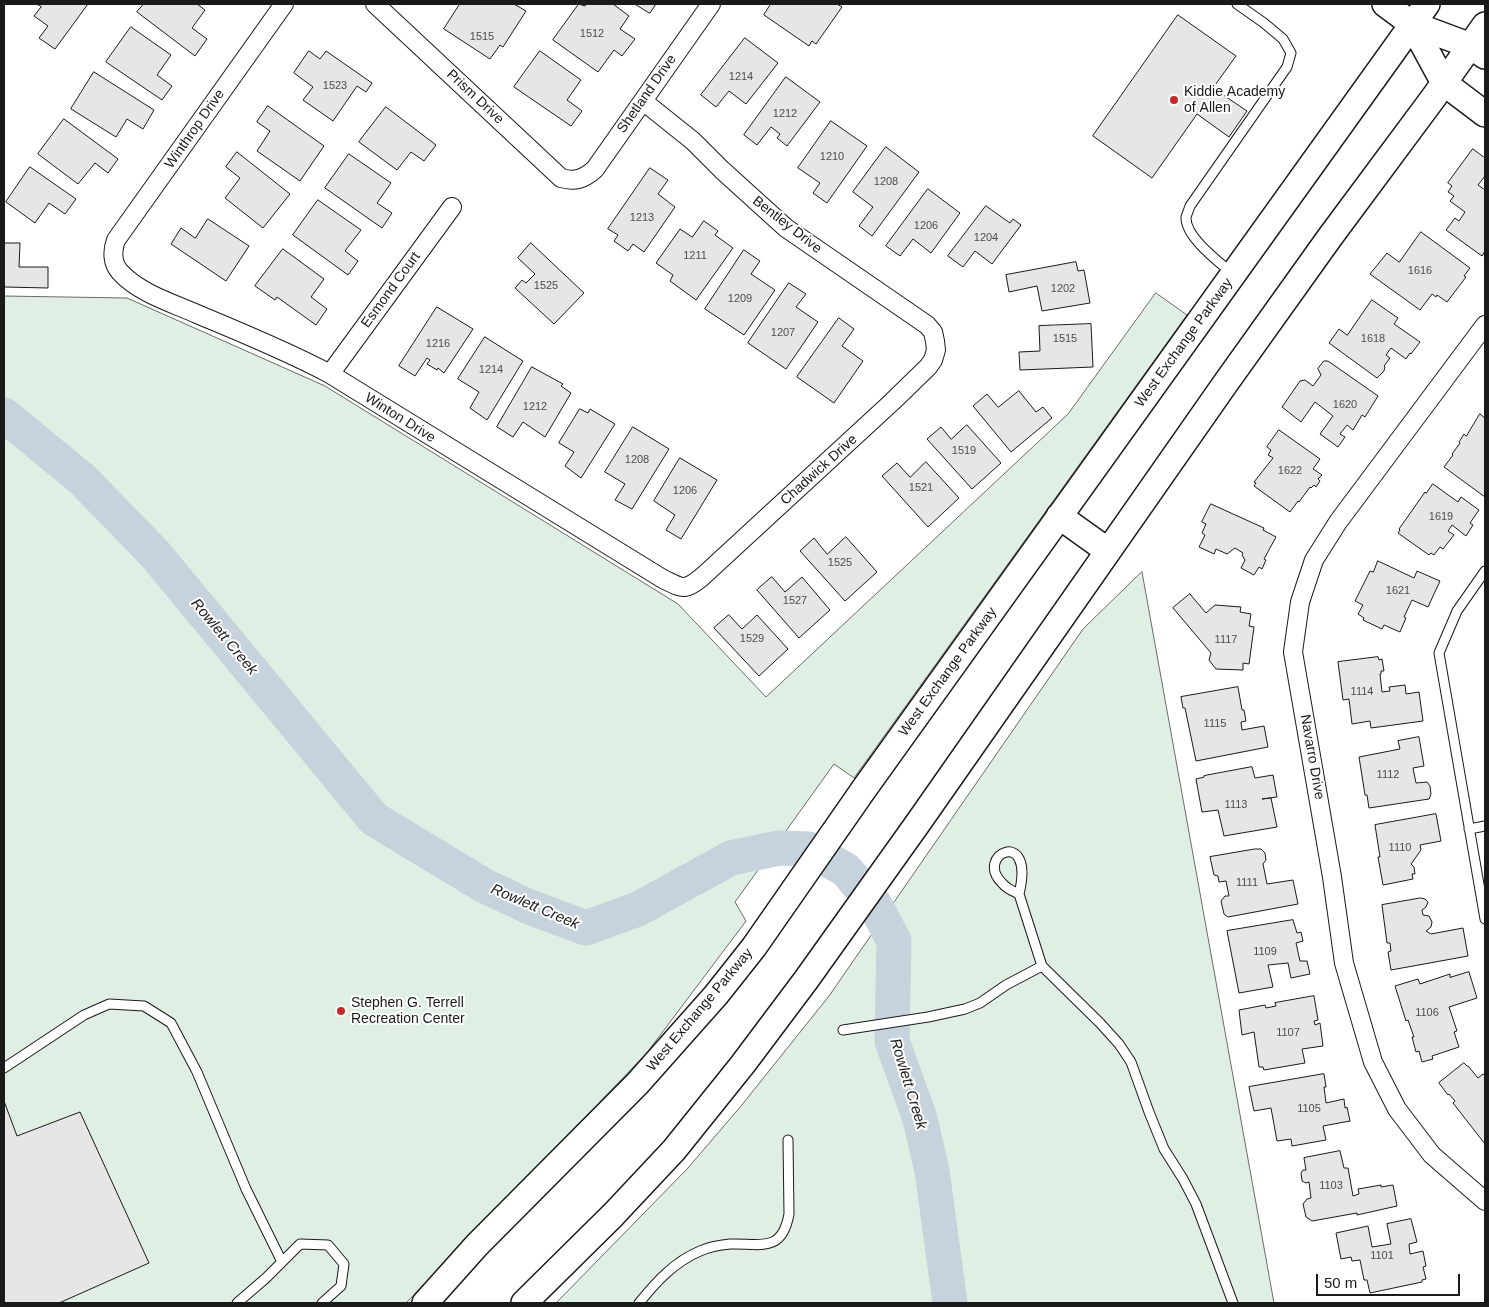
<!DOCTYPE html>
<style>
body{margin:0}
#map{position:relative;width:1489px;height:1307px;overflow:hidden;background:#fff;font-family:Helvetica,sans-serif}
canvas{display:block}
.frame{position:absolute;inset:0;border:5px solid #1a1a1a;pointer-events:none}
.scale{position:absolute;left:1316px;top:1274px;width:144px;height:22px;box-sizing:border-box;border:2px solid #1a1a1a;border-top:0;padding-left:6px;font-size:15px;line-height:18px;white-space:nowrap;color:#1a1a1a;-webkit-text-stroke:4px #fff;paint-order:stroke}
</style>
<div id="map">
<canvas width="1489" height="1307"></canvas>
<div class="frame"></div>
<div class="scale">50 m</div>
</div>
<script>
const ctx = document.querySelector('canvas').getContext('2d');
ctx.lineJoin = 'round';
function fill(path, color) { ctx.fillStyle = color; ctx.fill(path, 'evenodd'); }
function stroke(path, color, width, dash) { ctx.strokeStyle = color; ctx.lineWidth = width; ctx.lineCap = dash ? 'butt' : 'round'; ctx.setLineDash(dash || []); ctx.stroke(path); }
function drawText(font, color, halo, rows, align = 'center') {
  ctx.font = font + ' Helvetica,sans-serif'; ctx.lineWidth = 4; ctx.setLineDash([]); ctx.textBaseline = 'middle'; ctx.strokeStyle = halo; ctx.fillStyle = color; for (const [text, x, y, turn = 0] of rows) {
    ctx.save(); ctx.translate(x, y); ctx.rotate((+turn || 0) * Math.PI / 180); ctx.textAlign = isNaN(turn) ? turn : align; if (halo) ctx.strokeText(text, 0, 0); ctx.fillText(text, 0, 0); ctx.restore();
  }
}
const green = new Path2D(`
 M1156 293 1187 315 854 778 834 764 735 902 746 921 646 1054 406 1303H4V296L127 298 325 386 678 604 766 697 1068 414Z
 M1142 572 1274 1303H556L687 1169 741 1106 829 996 1083 629Z`);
fill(green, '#e0efe3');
stroke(green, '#6a6a6a', 1);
stroke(new Path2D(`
 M4 415 82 479 155 554 374 819 483 885 527 906 586 928 638 909 731 858 779 848 809 849 846 870 875 905 894 941 892 1041 920 1119 932 1171 950 1303`), '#c6d2dc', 35);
const building = new Path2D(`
 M37 4H88L55 49 39 38 48 26 34 16 41 7Z
 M144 4H197L205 10 192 28 207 39 195 56 137 12Z
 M460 4H514L526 11 503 47 500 45 490 59 444 29Z
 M579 4 585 6 586 4H613L629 16 620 29 635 39 622 56 614 50 598 72 553 40Z
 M635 4H656L650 13Z
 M771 4H837L842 7 816 44 812 41 809 46 764 15Z
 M1178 15 1236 56 1213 88 1247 111 1229 137 1197 114 1152 178 1093 136Z
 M131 27 171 55 157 75 172 86 162 100 106 62Z
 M745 38 778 63 746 104 729 91 716 107 701 95Z
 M309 51 320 59 326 51 372 83 366 92 357 86 333 121 303 100 313 87 294 73Z
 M540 51 581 80 567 100 582 111 571 126 514 87Z
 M94 72 154 110 143 129 127 119 116 137 71 109Z
 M786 77 820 102 787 146 777 138 780 134 771 127 757 145 744 135Z
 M268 106 324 146 300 181 257 151 270 131 257 122Z
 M386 107 436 145 424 161 411 152 397 170 359 142Z
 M64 119 118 159 108 173 95 163 78 184 38 154Z
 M831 121 867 146 827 203 813 193 820 183 798 168Z
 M886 147 919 172 872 236 859 226 873 207 853 192Z
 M1473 149 1485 158V176L1478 185 1485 190V251L1482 256 1446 230 1455 218 1459 221 1465 212 1450 201 1454 196 1448 192 1452 186 1448 183Z
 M237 152 290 194 263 228 225 198 240 178 226 167Z
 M349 154 391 183 377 203 392 213 382 228 325 188Z
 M30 167 76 199 65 214 49 203 35 223 6 202Z
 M650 168 668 180 658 194 675 207 644 252 633 244 628 251 614 241 618 235 608 229Z
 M928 189 960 213 931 253 913 239 900 256 886 246Z
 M318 200 361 230 345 251 358 261 348 275 293 235Z
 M986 206 1010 223 1013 219 1021 225 992 264 975 251 963 267 948 256Z
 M208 219 249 246 226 281 171 244 181 228 195 238Z
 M704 221 718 231 715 235 733 248 696 300 670 281 673 275 656 263 680 229 692 237Z
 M1421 232 1470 268 1464 276 1466 277 1447 302 1437 295 1436 297 1432 294 1420 310 1370 274 1387 253 1399 262Z
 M4 243H20L19 267H48V288L4 287Z
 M531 243 584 293 554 324 515 288 522 280 526 283 535 274 518 258Z
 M283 249 324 279 311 297 327 309 316 325 277 297 275 300 255 286Z
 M744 250 760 261 751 274 775 290 744 335 705 309Z
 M1076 262 1078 271 1084 270 1090 303 1042 311 1037 286 1009 292 1006 275Z
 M789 283 806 294 796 307 818 322 786 369 748 343Z
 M1372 300 1398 318 1394 324 1420 342 1411 354 1410 353 1406 359 1391 348 1386 355 1390 358 1384 366 1385 367 1384 371 1377 378 1329 343 1339 329 1347 335Z
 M437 307 473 329 444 373 438 368 437 370 427 364 430 360 427 358 415 376 399 366Z
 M839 318 854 329 842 346 863 361 834 403 797 377Z
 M1091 324 1093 367 1020 370 1019 352 1040 351 1039 326Z
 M485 337 523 361 487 420 470 408 479 392 458 379Z
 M1324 361H1328L1378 396 1365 417 1362 415 1353 430 1347 425 1340 434 1345 437 1338 447 1320 434 1333 416 1315 402 1301 422 1282 407 1300 381 1305 380 1313 386 1321 375 1318 369Z
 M532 367 563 384 561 386 571 393 545 437 523 422 513 437 497 427Z
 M1019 391 1036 412 1043 407 1052 418 1011 452 973 406 987 394 998 407Z
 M580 409 588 413 590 409 615 424 581 478 565 466 574 452 559 443Z
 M1480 414 1485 418V497L1444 467 1453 455 1452 454 1460 443 1459 442 1464 434 1466 436Z
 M967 425 1001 463 972 489 927 439 941 427 951 439Z
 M633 427 669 449 632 509 615 500 625 484 605 472Z
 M1279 430 1320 459 1313 469 1322 475 1318 479 1320 481 1316 487 1314 485 1311 488 1310 487 1299 502 1298 501 1290 512 1254 486 1256 483 1254 482 1273 458 1268 455 1271 450 1267 447Z
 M680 458 717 480 681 539 666 530 675 515 654 501Z
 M926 462 959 498 928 527 882 476 897 463 910 477Z
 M1433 484 1458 502 1461 497 1479 510 1470 523 1473 525 1466 536 1452 525 1448 531 1454 535 1443 549 1440 547 1434 555 1431 553 1429 555 1398 533 1400 530 1399 529 1425 492 1426 493Z
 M1211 504 1264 528 1263 530 1276 537 1264 559 1266 560 1262 569 1259 567 1254 575 1241 568 1245 560 1242 555 1243 553 1235 548 1227 554 1216 549 1214 554 1199 547 1205 535 1202 533 1206 524 1202 522Z
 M846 537 877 572 845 601 800 551 814 538 827 554Z
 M1378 561 1414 578 1417 571 1440 581 1428 607 1412 600 1404 617 1406 618 1400 632 1384 625 1382 629 1363 620 1364 618 1358 614 1363 605 1355 601 1370 571 1373 572Z
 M772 577 785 592 802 577 830 610 799 638 757 590Z
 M1190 594 1206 613 1215 605 1241 607 1240 612 1251 614 1249 626 1254 627 1249 664 1243 663V670L1216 669 1209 660 1211 653 1173 608Z
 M729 615 742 629 757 615 788 649 759 676 714 628Z
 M1378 657 1379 660 1382 659 1384 671H1381V674H1380L1382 692 1390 691 1389 687 1405 685 1406 694 1419 692 1423 721 1371 728 1370 721 1352 724 1349 699 1343 700 1338 662Z
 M1238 687 1242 710H1244L1246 721 1241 722 1242 730 1264 726 1268 747 1196 761 1185 708H1183L1181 697Z
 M1419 737 1424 766 1413 768 1416 783 1427 782 1430 786 1431 794 1429 799 1369 808 1367 795H1365L1359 757 1400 749 1398 741Z
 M1252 767 1255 778 1273 775 1277 797 1262 799 1271 798 1277 827 1224 836 1218 810 1202 812 1196 779 1204 777V776Z
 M1436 814 1441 841 1420 845 1421 850 1411 864 1414 867 1415 874H1412L1413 879 1383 885 1378 857H1380L1375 825Z
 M1255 849H1261L1265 853 1266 860 1263 864 1267 884 1293 880 1298 904 1228 917 1224 914 1221 901 1225 896H1229L1226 881 1219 882 1218 876 1214 875 1210 857Z
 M1421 898 1425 899 1428 902 1426 907 1422 910 1423 915 1429 916 1432 922 1431 927 1426 931 1431 934 1463 928 1468 956 1391 970 1388 952 1391 951 1390 943H1387L1382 905Z
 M1293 920 1297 933 1301 932 1303 941 1296 943 1300 961H1307L1310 974 1291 978 1288 963 1268 965 1273 987 1239 993 1227 931Z
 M1469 972 1477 998 1449 1007 1457 1031 1454 1032 1459 1047 1432 1056 1433 1059 1422 1062 1419 1051 1416 1052 1412 1037H1414L1408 1020 1406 1021 1395 986 1418 979 1420 984 1450 974V977Z
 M1314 996 1318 1020 1314 1021 1315 1025 1320 1023 1323 1046 1302 1049 1305 1063 1264 1070 1263 1067H1259L1254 1032 1242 1035 1239 1010 1265 1005 1266 1008 1276 1006 1275 1003Z
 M1464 1063 1467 1066H1468L1478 1078 1483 1074 1485 1075V1144L1453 1103 1455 1101 1449 1094 1448 1095 1439 1083Z
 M1324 1074 1326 1087H1324L1326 1103 1344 1099 1345 1108 1347 1107 1350 1121 1323 1126 1326 1140 1292 1146 1291 1139 1277 1141 1271 1108 1254 1111 1249 1087Z
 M4 1101 17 1136 80 1112 149 1263 59 1303H4Z
 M1340 1151 1344 1168H1348L1353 1196 1359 1194 1358 1189 1381 1185V1187L1393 1185 1397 1206 1357 1215V1213L1312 1221 1306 1217 1303 1204 1307 1199 1311 1198 1309 1182 1306 1183 1302 1181 1301 1173 1303 1170H1306L1304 1158Z
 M1411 1219 1417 1242 1409 1244 1410 1254 1423 1251 1426 1266 1423 1267 1426 1279 1422 1280V1282L1370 1293 1367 1280H1364L1360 1260 1352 1261 1351 1257 1341 1259 1336 1233 1368 1226 1372 1247 1391 1244 1387 1224Z`);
fill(building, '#e6e6e6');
stroke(building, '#1a1a1a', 1);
const lane = new Path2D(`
 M1233 274C1219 262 1185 237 1186 217 1187 214 1189 209 1190 206L1287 67 1291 53 1283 39 1264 23 1237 4
 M1485 571 1457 611 1439 653 1485 919
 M1469 829 1485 826
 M1019 894C1013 891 1007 889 1003 884 972 855 1036 825 1019 894L1042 966
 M843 1030 928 1017 965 1009 980 1003 1006 985 1042 966 1100 1023 1119 1044 1131 1062 1149 1112 1164 1149 1183 1179 1196 1204 1233 1303
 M4 1068 84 1015 109 1004 144 1006 171 1023 197 1072 246 1189 282 1262
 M237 1303 266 1278 300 1244 328 1245 344 1264 341 1286 322 1303
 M639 1303C656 1282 674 1262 700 1251 709 1247 720 1245 730 1244 759 1243 782 1254 789 1214L788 1140`);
const street = new Path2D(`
 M284 4 116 240C112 251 112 263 120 272 139 293 172 303 197 314 242 333 287 351 330 374L663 579C682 588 684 592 702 577L892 402 928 367 933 360 936 350 935 341 933 332 927 325 786 228 722 170 693 141 643 101
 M375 4 561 178C575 182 584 179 595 169L711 4
 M1485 325 1338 522 1314 560 1300 602 1293 652 1332 877 1344 963 1373 1062 1397 1109 1432 1155 1485 1201
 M330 374 452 207`);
const secondary = new Path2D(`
 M1385 4 1412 24 1471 46 1485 56
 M1412 24 1444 83 1485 114
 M1059 516 1108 551
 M425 1303 477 1245 637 1084 716 995 754 947 864 789 1427 4
 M524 1303 613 1215 674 1150 743 1064 806 980 918 823 1225 384 1330 237 1434 97 1485 25`);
stroke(lane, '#1a1a1a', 11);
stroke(street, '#1a1a1a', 20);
stroke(secondary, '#1a1a1a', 28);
stroke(lane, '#fff', 9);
stroke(street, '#fff', 18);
stroke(secondary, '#fff', 25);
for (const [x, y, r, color] of [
 [1174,100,5,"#c62828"],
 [341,1011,5,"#c62828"]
]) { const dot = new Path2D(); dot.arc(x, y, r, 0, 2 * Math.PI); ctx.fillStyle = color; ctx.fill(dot); stroke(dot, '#fff', 2); }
drawText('11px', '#4d4d4d', null, [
 ["1512",592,34],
 ["1515",482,37],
 ["1214",741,77],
 ["1523",335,86],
 ["1212",785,114],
 ["1210",832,157],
 ["1208",886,182],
 ["1213",642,218],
 ["1206",926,226],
 ["1204",986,238],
 ["1211",695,256],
 ["1616",1420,271],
 ["1525",546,286],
 ["1202",1063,289],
 ["1209",740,299],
 ["1207",783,333],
 ["1515",1065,339],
 ["1618",1373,339],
 ["1216",438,344],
 ["1214",491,370],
 ["1620",1345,405],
 ["1212",535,407],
 ["1519",964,451],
 ["1208",637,460],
 ["1622",1290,471],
 ["1521",921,488],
 ["1206",685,491],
 ["1619",1441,517],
 ["1525",840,563],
 ["1621",1398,591],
 ["1527",795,601],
 ["1529",752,639],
 ["1117",1226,640],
 ["1114",1362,692],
 ["1115",1215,724],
 ["1112",1388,775],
 ["1113",1236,805],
 ["1110",1400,848],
 ["1111",1247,883],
 ["1109",1265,952],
 ["1106",1427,1013],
 ["1107",1288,1033],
 ["1105",1309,1109],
 ["1103",1331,1186],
 ["1101",1382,1256]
]);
drawText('14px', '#1a1a1a', '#fff', [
 ["Kiddie Academy",1184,92],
 ["of Allen",1184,108],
 ["Stephen G. Terrell",351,1003],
 ["Recreation Center",351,1019]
], 'left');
drawText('14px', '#1a1a1a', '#fff', [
 ["Shetland Drive",647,94,-55],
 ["Prism Drive",475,97,43],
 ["Winthrop Drive",195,129,-55],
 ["Bentley Drive",787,225,38],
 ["Esmond Court",391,290,-54],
 ["West Exchange Parkway",1184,343,-54],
 ["Winton Drive",400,418,32],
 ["Chadwick Drive",819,470,-42],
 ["West Exchange Parkway",948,672,-54],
 ["Navarro Drive",1312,757,80],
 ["West Exchange Parkway",700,1010,-50]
]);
drawText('italic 15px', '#1a1a1a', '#fff', [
 ["Rowlett Creek",224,637,50],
 ["Rowlett Creek",535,907,23],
 ["Rowlett Creek",908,1084,73]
]);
</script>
